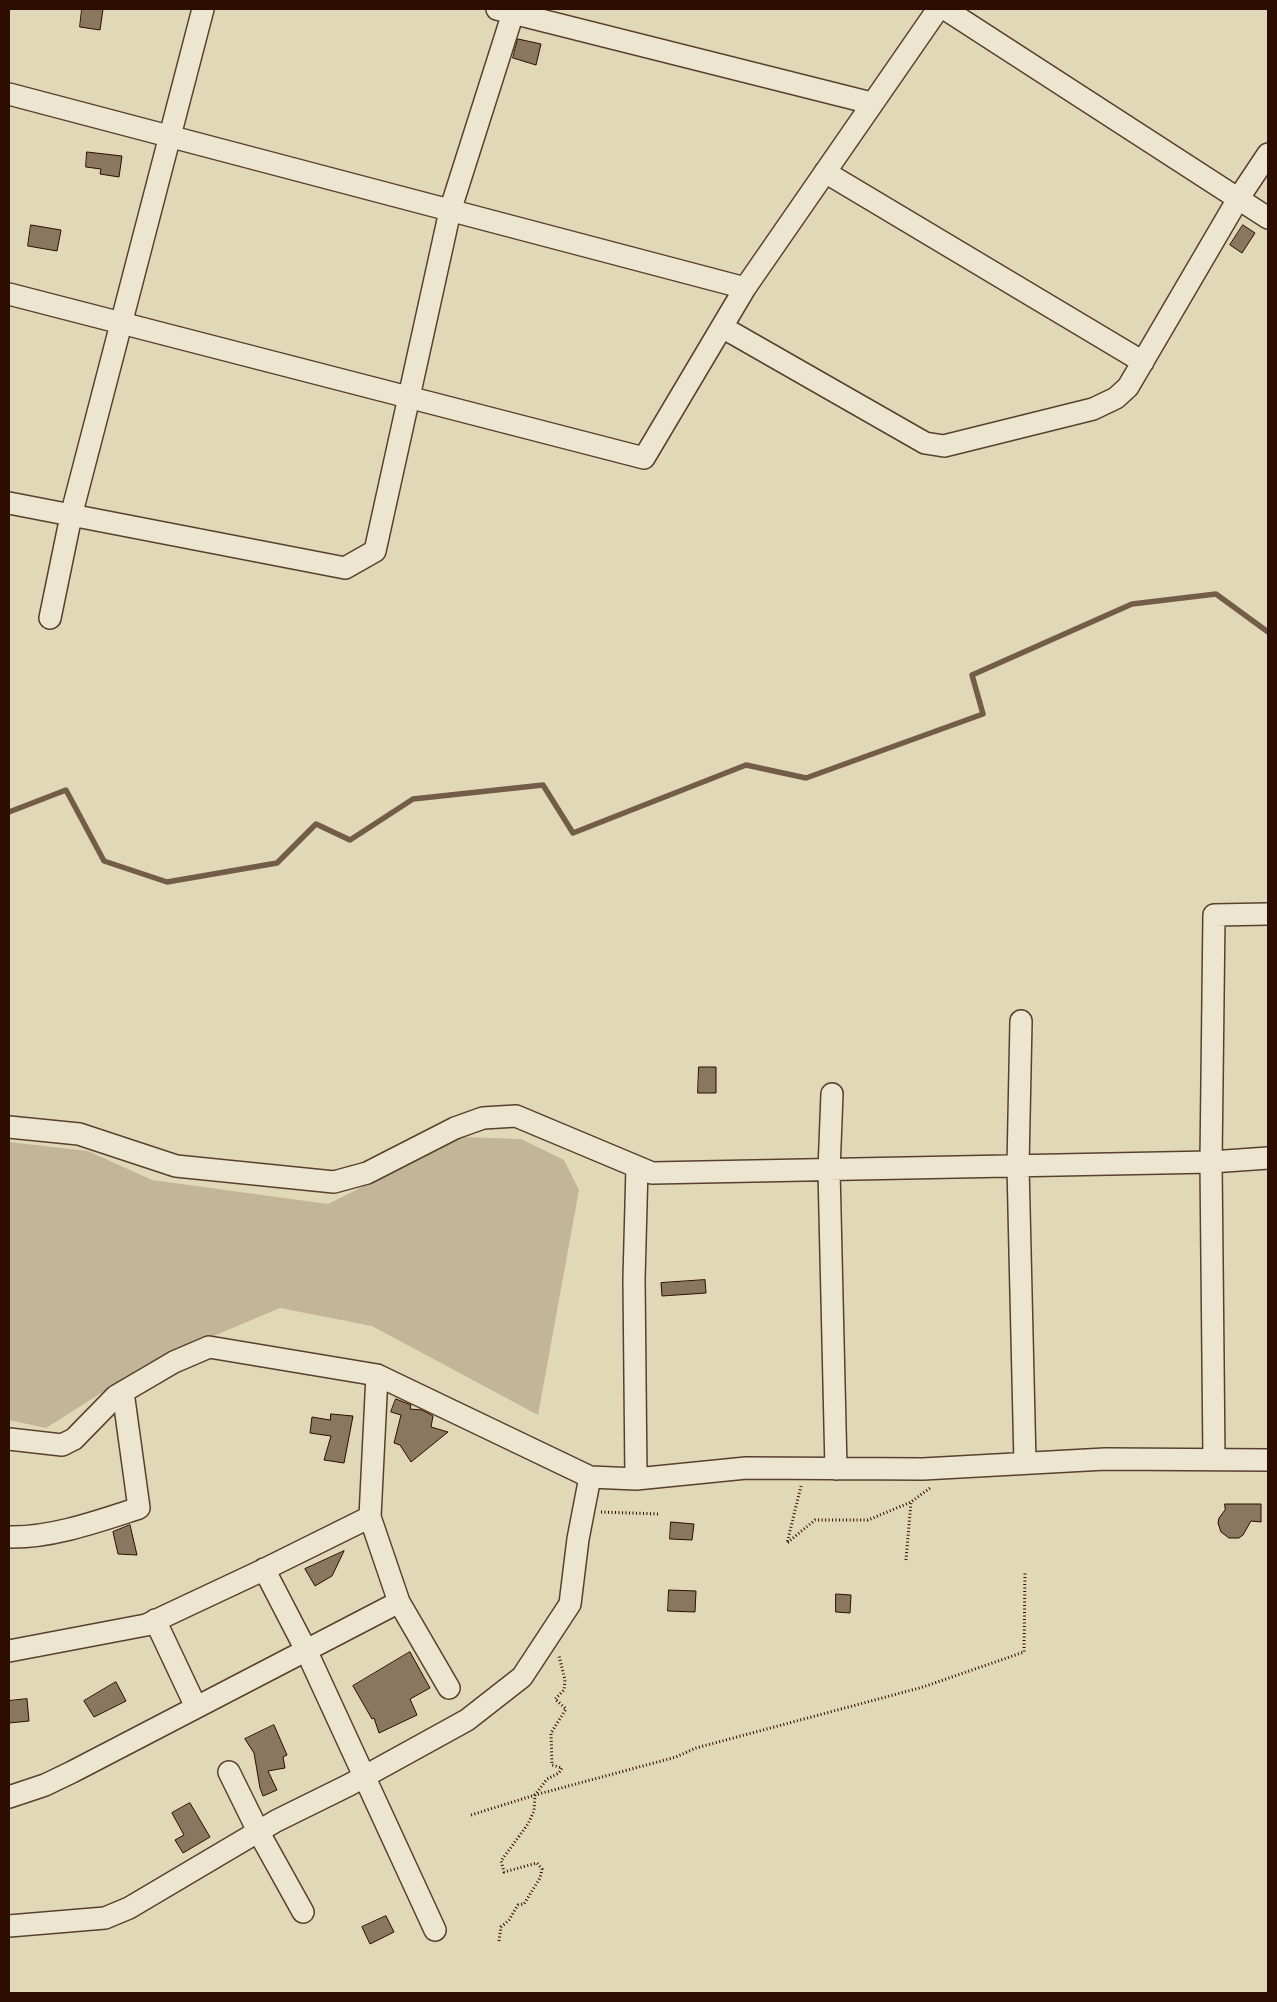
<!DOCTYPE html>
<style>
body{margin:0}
#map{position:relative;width:1277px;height:2002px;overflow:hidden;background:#e1d8b7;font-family:"Sorts Mill Goudy",serif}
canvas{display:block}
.frame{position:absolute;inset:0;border:10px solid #2c0d00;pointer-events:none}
</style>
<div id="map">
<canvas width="1277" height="2002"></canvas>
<div class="frame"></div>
</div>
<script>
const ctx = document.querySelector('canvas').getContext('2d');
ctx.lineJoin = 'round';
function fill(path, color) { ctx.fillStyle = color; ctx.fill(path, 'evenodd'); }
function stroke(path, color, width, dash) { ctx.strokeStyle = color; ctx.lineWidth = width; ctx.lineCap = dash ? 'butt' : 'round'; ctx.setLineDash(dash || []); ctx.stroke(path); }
fill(new Path2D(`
 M462 1137 521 1139 564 1160 579 1190 538 1415 372 1326 280 1308 147 1364 46 1428 9 1420V1142L88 1151 152 1180 328 1204Z`), '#c2b598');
stroke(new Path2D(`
 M9 812 66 790 104 861 167 882 277 863 316 824 350 840 413 799 543 785 573 833 746 765 806 778 983 714 972 675 1132 604 1216 594 1268 632`), '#735d49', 5.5);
const building = new Path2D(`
 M82 9H103L100 30 80 27Z
 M518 39 541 44 536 65 513 58Z
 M87 152 122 156 119 177 100 174 101 169 86 167Z
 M31 225 61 230 57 251 28 246Z
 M1243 225 1255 233 1242 253 1230 245Z
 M699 1067H716V1093H698Z
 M705 1280 706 1293 662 1296 661 1283Z
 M396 1399 411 1405 410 1409 422 1410 433 1416 431 1427 448 1432 411 1462 400 1445 394 1443 401 1415 391 1412Z
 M331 1414 353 1416 344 1463 324 1460 331 1436 310 1433 312 1417 330 1420Z
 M1225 1504H1261V1522L1251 1521 1243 1535 1239 1538H1229L1221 1532 1218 1523 1219 1518 1225 1510Z
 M671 1522 694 1524 692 1540 670 1539Z
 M130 1525 137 1555 118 1554 113 1532Z
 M344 1551 332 1576 315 1586 305 1569Z
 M669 1590 696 1591 695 1612 668 1611Z
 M836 1594 851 1595 850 1613 836 1612Z
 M410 1652 430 1688 410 1699 417 1715 379 1733 374 1718 372 1719 353 1686Z
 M116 1682 126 1701 94 1717 84 1701Z
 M27 1699 29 1721 9 1723V1701Z
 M274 1725 287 1755 283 1757 285 1768 268 1771 277 1790 263 1796 260 1788 254 1753 245 1739Z
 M190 1803 210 1837 183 1853 175 1840 184 1835 172 1813Z
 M386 1916 394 1932 370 1944 362 1927Z`);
fill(building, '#8a775f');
stroke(building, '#2c0d00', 1);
const minor = new Path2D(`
 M497 9 871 103
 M945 9 1268 218
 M9 94 745 288
 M825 172 1143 362
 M9 294 644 458 745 288 938 9
 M722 327 925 443 944 446 1093 409 1116 398 1128 387 1238 199 1268 154
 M9 503 345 568 375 551 450 211 513 13
 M50 618 71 516 203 9
 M1021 1021 1018 1166 1025 1463
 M832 1094 829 1170 836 1469
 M9 1127 79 1134 176 1166 334 1182 367 1173 455 1128 483 1118 516 1116 652 1173 1211 1162 1268 1158
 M377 1375 370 1517 399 1602 449 1688
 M9 1439 62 1445 74 1439 116 1396 174 1362 209 1347 377 1375 590 1477 636 1479 746 1468 923 1469 1105 1459 1268 1460
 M1214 1459 1211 1162 1214 915 1268 914
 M636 1479 634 1279 637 1167
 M9 1537C52 1538 99 1521 139 1508L123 1392
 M264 1569 306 1650 435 1930
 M155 1620 196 1707
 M9 1651 146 1625 261 1571 370 1517
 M229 1772 258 1831 303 1912
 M9 1797 45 1785 72 1772 399 1602
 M9 1926 105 1918 129 1908 276 1821 349 1785 467 1720 522 1677 570 1604 578 1539 590 1477`);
stroke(minor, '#59402e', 24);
stroke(new Path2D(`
 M801 1486 787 1543 815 1520H868L911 1502 930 1488
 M601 1512 659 1514
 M906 1560 911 1502
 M471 1815 535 1795 676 1757 696 1748 923 1687 1024 1652 1025 1571
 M499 1941 501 1927 509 1920 518 1905 524 1904 540 1878 542 1869 537 1863 504 1872 501 1861 528 1824 534 1811 535 1795 547 1779 559 1773 562 1768 552 1765 551 1733 566 1709 555 1699 564 1690 565 1680 559 1656`), '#2c0d00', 3, [1, 2.5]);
stroke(minor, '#ece6d0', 21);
</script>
